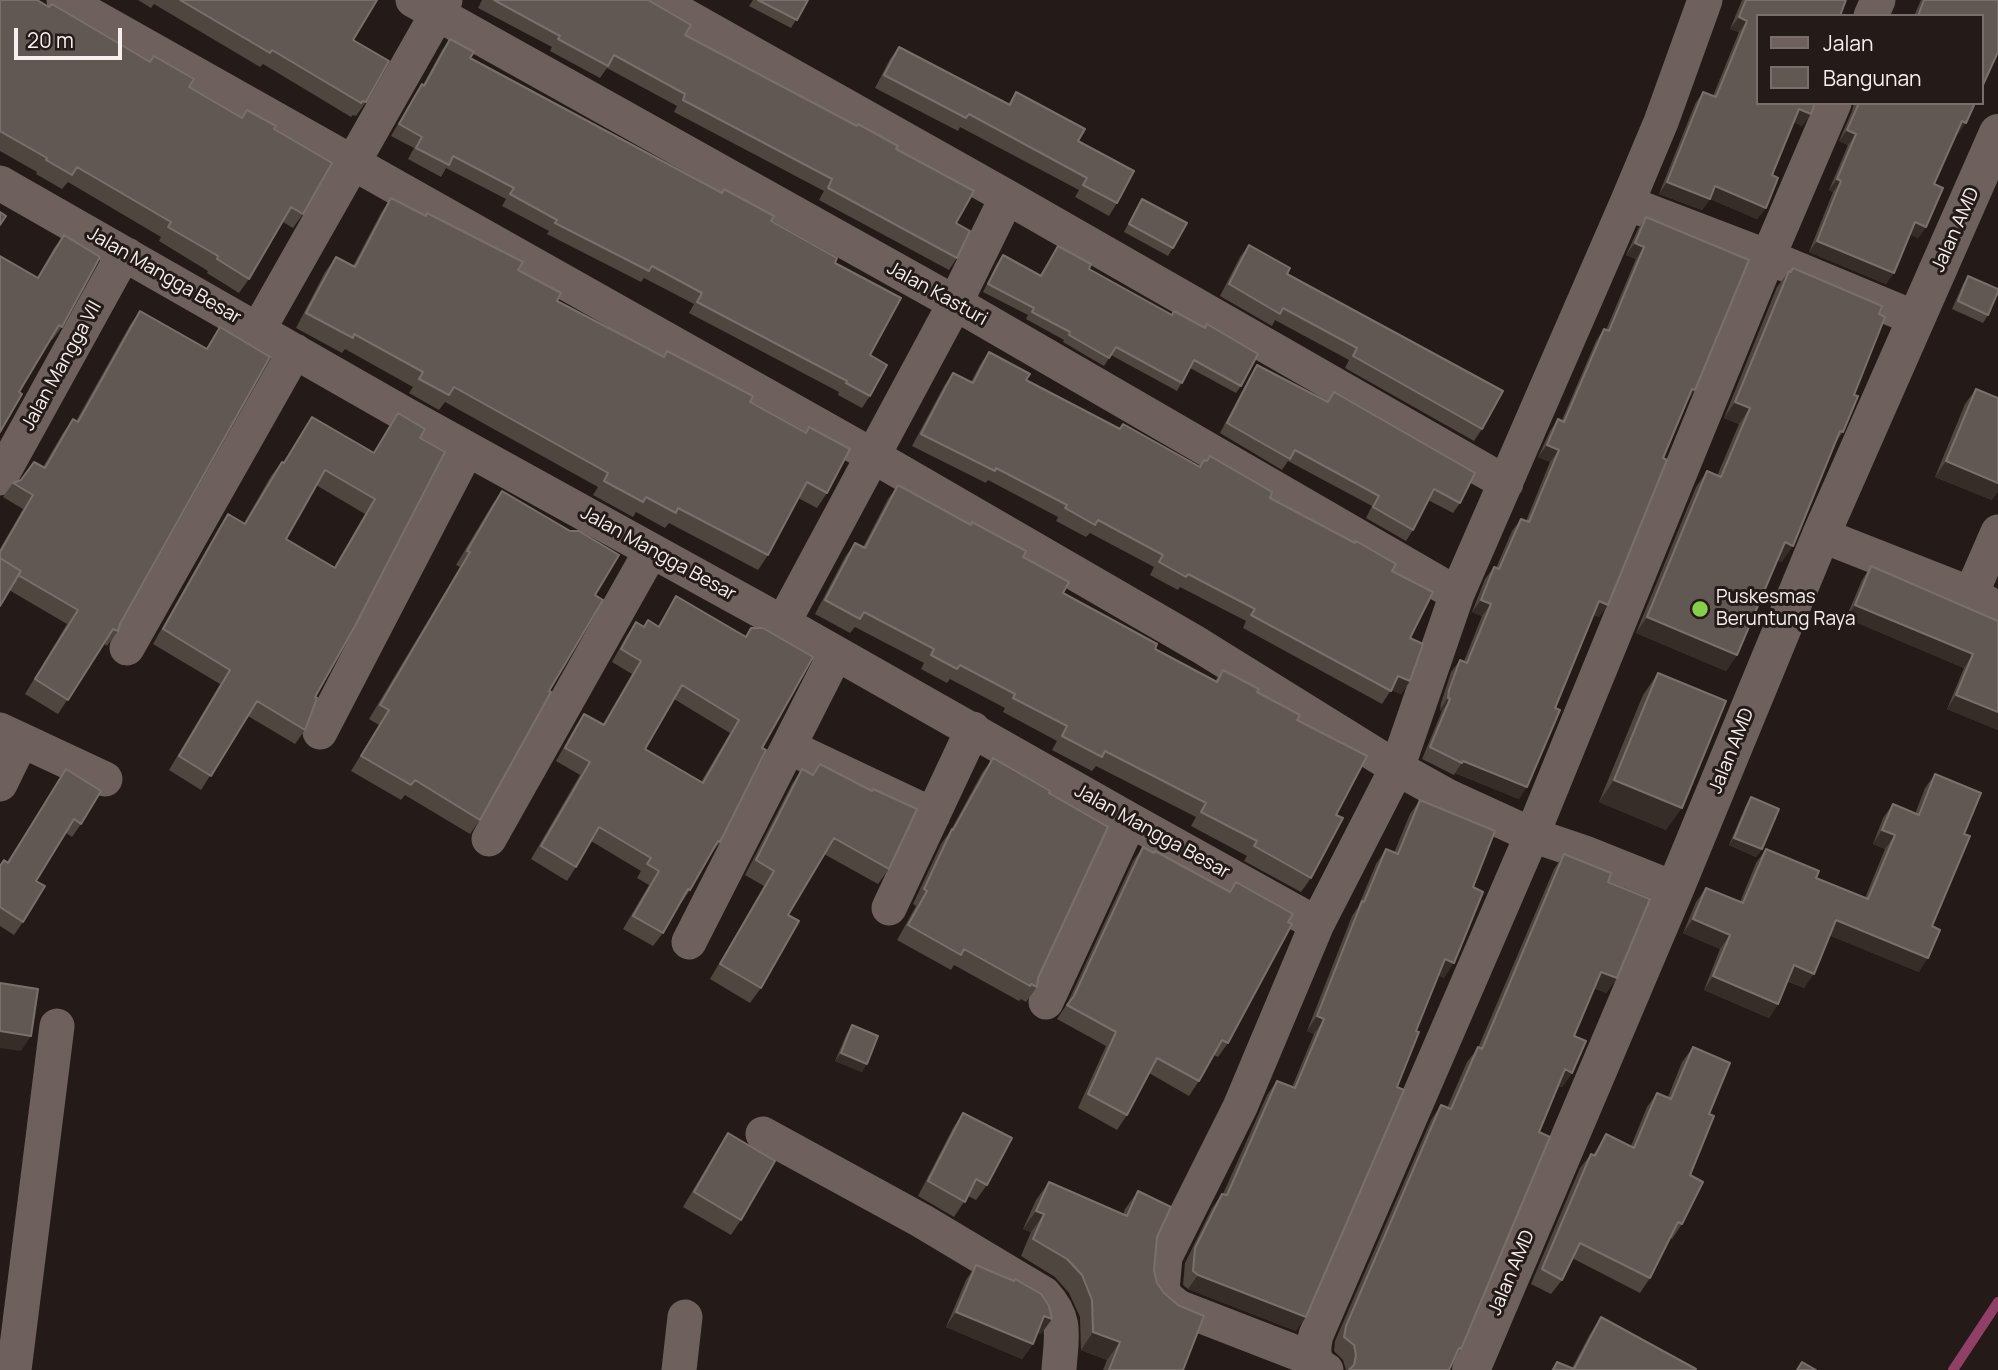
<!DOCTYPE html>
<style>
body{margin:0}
#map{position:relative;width:1998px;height:1370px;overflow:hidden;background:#241a17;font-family:Manrope,sans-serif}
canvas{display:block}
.legend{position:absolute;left:1756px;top:14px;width:228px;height:91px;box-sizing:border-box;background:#241a17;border:2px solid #786f6d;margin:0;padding:9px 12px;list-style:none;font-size:21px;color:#f7efee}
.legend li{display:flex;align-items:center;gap:14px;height:35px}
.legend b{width:35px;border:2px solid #786f6d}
.scale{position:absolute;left:14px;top:28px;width:108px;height:32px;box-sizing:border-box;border:4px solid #f7efee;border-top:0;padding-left:9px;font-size:21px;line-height:24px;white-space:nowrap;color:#f7efee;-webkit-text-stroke:5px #241a17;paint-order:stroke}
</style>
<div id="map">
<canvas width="1998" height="1370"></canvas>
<ul class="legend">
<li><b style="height:9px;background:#6d605d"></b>Jalan</li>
<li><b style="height:19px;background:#625853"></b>Bangunan</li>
</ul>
<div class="scale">20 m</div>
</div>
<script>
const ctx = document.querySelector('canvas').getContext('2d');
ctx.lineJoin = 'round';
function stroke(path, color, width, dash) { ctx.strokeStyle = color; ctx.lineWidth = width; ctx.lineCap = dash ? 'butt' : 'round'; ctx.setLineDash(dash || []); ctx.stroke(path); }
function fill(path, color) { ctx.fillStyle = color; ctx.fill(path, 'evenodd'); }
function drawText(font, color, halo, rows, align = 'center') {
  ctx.font = font + ' Manrope,sans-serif'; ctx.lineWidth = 6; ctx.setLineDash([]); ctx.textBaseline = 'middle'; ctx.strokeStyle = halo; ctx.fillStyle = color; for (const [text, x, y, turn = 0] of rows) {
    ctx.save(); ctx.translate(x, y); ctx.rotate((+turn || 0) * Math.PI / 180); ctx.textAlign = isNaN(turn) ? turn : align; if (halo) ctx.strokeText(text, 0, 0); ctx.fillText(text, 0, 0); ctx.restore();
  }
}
stroke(new Path2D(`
 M1953 1370 1998 1302`), '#904067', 10);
stroke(new Path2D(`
 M64 0 873 456 1199 645 1397 768 1449 797 1532 835 1585 853 1675 889
 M413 0 955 303 1457 594
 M657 0 1007 197 1506 483
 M1871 16 1878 0
 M0 183 406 415 783 623 1130 820 1317 924
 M1627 203 1768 257 1917 319
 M258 330 445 0
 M0 478 117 266 127 255
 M1821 535 1971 594 1998 609
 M1971 594 1998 532
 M783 623 955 303 1007 197
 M127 648 295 351
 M0 730 105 779
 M320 732 467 449
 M789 747 933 815
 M0 784 21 741
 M489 839 651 551
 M889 908 973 729
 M689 942 836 653
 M1046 1002 1130 820
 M763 1134 922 1221 1044 1294C1068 1320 1061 1337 1059 1370
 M1315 1360 1178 1307 1168 1299 1162 1290 1165 1257 1240 1107 1317 924 1397 768 1457 594 1627 203 1661 122 1705 0
 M14 1370 57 1026
 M679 1370 685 1317
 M1326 1370C1311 1363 1313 1348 1316 1335L1532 835 1768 257 1834 103`), '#6d605d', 35);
stroke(new Path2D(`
 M1471 1370 1675 889 1821 535 1998 133`), '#6d605d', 38);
fill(new Path2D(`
 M0 0 189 87 241 118 247 110 274 129 303 214 293 228 283 222 249 279 239 293 207 273 208 271 159 241 161 237 68 182 62 189 36 174 37 172 0 151Z
 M138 0H377L353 40 366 102 356 116 353 115 351 117 263 64 260 67 154 4 151 8Z
 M482 0H648L685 35 896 149 956 223 957 258 949 270 819 200 824 191 674 112 677 106 607 68 600 78 550 51 552 47 478 8Z
 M753 0H808L791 28 749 6Z
 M1742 0H1846L1758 16 1811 114 1802 126 1794 122 1772 175 1766 208 1757 219 1710 199 1702 210 1659 194 1695 104 1703 92 1713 96 1739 32 1730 29Z
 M1921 0H1998L1982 16H1914Z
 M450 39 470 58 771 221 835 263 870 355V396L862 408 838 395 839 392 689 313 694 304 644 278 641 282 547 234 549 231 502 206 506 199 446 168 441 177 408 159 414 148 391 136 414 96 422 84 423 85 442 50Z
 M899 47 1008 104 1016 92 1078 141 1117 203 1109 216 1075 197 1079 190 960 127 958 131 875 88 890 59Z
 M1854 103H1975L1958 134 1956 133 1934 184 1926 227 1918 238 1910 234 1886 284 1809 252 1833 192 1829 190 1848 145 1839 141 1852 111Z
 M391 198 518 270 557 301 663 356 667 351 750 402 805 432 809 427 827 493 817 508 798 498 768 555 758 570 669 523 665 528 636 512 633 517 593 495 598 487 445 402 439 410 409 393 413 387 345 349 342 353 296 328 325 272 336 257 353 266 381 213Z
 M1142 199 1173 248 1168 256 1124 232 1137 207Z
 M1646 217 1695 390 1687 402 1599 617 1594 615 1519 799 1455 773 1454 775 1422 759 1442 711 1440 710 1441 703 1451 672 1460 660 1464 661 1482 616 1472 612 1485 579 1494 567 1496 568 1512 531 1521 519 1526 521 1550 462 1538 457 1550 431 1558 419 1562 420 1596 341 1604 329 1606 330 1636 259 1626 255 1638 229Z
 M64 235 62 327 52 340 51 339 19 392 37 278 54 248Z
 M1249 245 1482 429 1474 441 1345 368 1349 360 1275 320 1272 326 1220 296 1240 257Z
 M1058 246 1241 386 1236 393 1190 368 1177 391 1111 355 1104 366 1063 342 1064 340 1026 319 1028 315 983 292 997 263 1003 255 1040 275Z
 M1793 268 1879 314 1843 432 1835 443 1782 562 1777 560 1737 655 1726 671 1636 633 1696 487 1707 471 1717 476 1739 424 1724 418 1777 287 1789 271 1790 272Z
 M1968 276 1988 315 1983 323 1952 309 1963 284Z
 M140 311 206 349 220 327 118 631 107 646 104 644 58 714 25 694 67 624 9 590 0 606V549L23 509 3 497 13 483 21 480 43 467 63 433 73 419 76 421 130 325Z
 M989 352 1026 380 1119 429 1123 424 1200 466 1204 460 1206 461 1210 456 1270 498 1392 571 1410 638V681L1401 694 1391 690 1382 704 1243 628 1246 621 1180 587 1178 590 1150 575 1154 567 1090 533 1086 537 1056 521 1058 517 988 480 986 483 912 446 944 386 953 373 971 382 980 365Z
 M1257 365 1327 402 1334 392 1460 503 1453 513 1428 500 1413 530 1406 541 1366 518 1372 506 1288 461 1282 470 1220 433 1250 376Z
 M1976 389 1992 500 1935 477 1965 404Z
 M398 413 420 438 315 697 305 730 295 744 248 716 201 790 169 770 220 684 153 644 218 529 228 514 244 523 271 476 282 462 283 463 312 417 373 453ZM316 485 365 514 334 567 286 539Z
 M898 485 1023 557 1063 593 1155 649 1215 681 1223 670 1297 720 1336 815 1311 878 1301 892 1244 861 1247 856 1191 826 1196 817 1096 766 1092 771 1052 750 1057 741 1003 712 1005 708 950 679 947 683 921 669 924 663 855 627 850 633 815 614 845 557 855 543 863 547 888 499Z
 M502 491 595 595 549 691 480 820 470 834 405 795 401 800 351 771 379 725 369 719 460 567 456 565 492 505Z
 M1871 566 1998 621V730L1947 709 1964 668 1846 618 1862 580Z
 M676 596 745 637 751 628 762 748 720 842 710 855 690 890 681 903H680L663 933 653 946 623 929 649 885 637 878 641 871 591 841 576 867 567 881 531 859 580 775 556 761 575 727 584 714 603 724 632 674 612 662 627 635 636 622 644 626 648 620 658 626ZM674 699 730 733 701 782 645 749Z
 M1658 673 1666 830 1599 802 1643 695Z
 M993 758 1049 793 1038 978 1037 987 1026 1002 1021 999 1019 1001 954 965 951 970 897 940 916 906 913 904 941 844 951 830 982 773Z
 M820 764 889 869 878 884 824 854 788 915 761 988 750 1003 710 979 764 886 745 875 792 784 802 769 812 775Z
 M66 769 81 824 72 837 66 833 36 881 23 922 14 935 0 926V866L7 862Z
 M1935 774 1964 834 1932 926 1919 972 1829 935 1804 988 1787 981 1778 1004 1769 1018 1704 990 1720 949 1683 933 1696 902 1706 888 1740 902 1756 863 1766 849 1816 878 1865 898 1885 849 1873 844 1883 818 1893 804 1915 814 1925 788Z
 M1751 797 1762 849 1756 857 1729 845 1746 805Z
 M1420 800 1473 887 1444 978 1438 975 1296 1331 1188 1289 1183 1285 1185 1263 1212 1208 1222 1194H1223L1267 1095 1277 1081 1292 1087 1314 1034 1307 1031 1352 916 1358 907 1376 864 1386 849 1394 853 1410 814Z
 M1143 847 1229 891 1236 882 1228 1043 1218 1057 1214 1055 1199 1081 1189 1096 1149 1073 1127 1115 1117 1130 1078 1108 1106 1046 1057 1019 1067 1004 1133 861Z
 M1564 854 1608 882 1617 978 1606 993 1594 988 1574 1036 1572 1073 1562 1087 1558 1086 1539 1132 1461 1349 1455 1358 1449 1370H1346L1343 1360 1334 1351 1335 1341 1431 1120 1441 1105 1447 1108 1467 1062 1478 1048 1554 869Z
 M852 1025 862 1072 835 1061 847 1033Z
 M1693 1047 1709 1114 1690 1175 1682 1224 1672 1239 1670 1237 1650 1278 1640 1293 1572 1258 1562 1280 1551 1294 1531 1284 1580 1168 1591 1154 1593 1155 1606 1134 1631 1146 1647 1107 1657 1093 1668 1097 1682 1062Z
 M963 1113 987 1185 976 1200 968 1196 954 1217 918 1196 953 1128Z
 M728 1133 741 1220 731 1235 683 1207 718 1148Z
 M1049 1182 1123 1215 1125 1209 1138 1191 1157 1237 1154 1270 1183 1370H1103L1107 1360 1081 1350 1080 1317 1069 1293 1055 1277 1021 1256 1031 1232 1023 1229 1036 1200Z
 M976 1265 1041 1334 1038 1333 1033 1344 1022 1359 946 1327 966 1280Z
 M1601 1317 1695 1370H1551L1557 1362 1572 1368 1590 1334Z`), '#504640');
fill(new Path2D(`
 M1739 17 1747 21 1739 32 1730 29Z
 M1799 109 1811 114 1802 126 1791 121Z
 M1962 121 1966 123 1958 134 1954 132Z
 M1847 130 1856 134 1848 145 1839 141Z
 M1837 179 1841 181 1833 192 1829 190Z
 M1667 182 1715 186 1766 208 1757 219 1710 199 1702 210 1659 194Z
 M1915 222 1926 227 1918 238 1907 233Z
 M1817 241 1894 273 1886 284 1809 252Z
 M1635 243 1644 247 1636 259 1626 255Z
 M1692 389 1695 390 1687 402Z
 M1735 402 1750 408 1739 424 1724 418Z
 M1547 445 1559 450 1550 462 1538 457Z
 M1946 461 1998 483V492L1992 500 1935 477Z
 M1785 542 1793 546 1782 562 1774 558Z
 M1481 600 1491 604 1482 616 1472 612Z
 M1599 601 1608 605 1599 617 1591 613Z
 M1855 605 1973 654 1964 668 1846 618Z
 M1647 617 1737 655 1726 671 1636 633Z
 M1398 676 1410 681 1401 694 1389 689Z
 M1956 695 1998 712V730L1947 709Z
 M1448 698 1450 699 1442 711 1440 710Z
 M1463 761 1527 787 1519 799 1455 773Z
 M1614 780 1682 808 1666 830 1599 802Z
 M1882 830 1895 835 1885 849 1873 844Z
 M1734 838 1762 849 1756 857 1729 845Z
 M1693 919 1730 935 1720 949 1683 933Z
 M1836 920 1928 958 1919 972 1826 934Z
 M1445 959 1454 963 1444 978 1435 974Z
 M1794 965 1814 974 1804 988 1784 979Z
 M1601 972 1617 978 1606 993 1591 986Z
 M1713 976 1778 1004 1769 1018 1704 990Z
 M1317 1016 1324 1019 1314 1034 1307 1031Z
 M0 1031 31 1036 21 1051 0 1048Z
 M841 1053 867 1064 862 1072 835 1061Z
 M1565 1069 1572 1073 1562 1087 1554 1084Z
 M1036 1211 1044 1214 1031 1232 1023 1229Z
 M1198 1275 1306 1317 1296 1331 1188 1289Z
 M956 1312 1033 1344 1022 1359 946 1327Z
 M1044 1316 1052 1319 1041 1334 1034 1331Z
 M1093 1332 1120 1342 1107 1360 1081 1350Z`), '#372d28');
const building = new Path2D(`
 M0 0H37L49 7 52 4 150 62 154 56 194 79 189 87 242 118 247 110 276 126 274 129 332 163 303 214 291 207 249 279 217 259 218 256 168 227 171 222 77 167 72 175 46 160 47 158 0 131Z
 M180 0H377L353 40 389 61 366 102 363 101 361 103 272 50 270 53Z
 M494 0H648L691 25 685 35 857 126 858 124 898 146 896 149 974 191 956 223 970 231 957 258 828 188 832 179 683 100 685 94 614 55 608 66 558 39 560 36Z
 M758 0H808L797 20Z
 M1746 0H1846L1840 16H1758V103H1815L1811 114 1799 109 1772 175 1778 178 1766 208 1715 186 1710 199 1667 182 1703 92 1716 97 1747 21 1739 17Z
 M1924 0H1998V52L1982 87V16H1918Z
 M450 39 474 52 470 58 722 193 724 189 774 216 771 221 837 258 835 263 901 298 870 355 887 365 870 396 846 383 847 381 697 302 702 293 652 266 649 271 555 223 557 220 510 194 514 188 453 156 449 165 416 148 422 137 399 124 422 84 424 86Z
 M899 47 1010 105 1016 92 1085 129 1078 141 1134 171 1117 203 1083 185 1087 178 969 114 966 118 884 75Z
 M1859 103H1975L1966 123 1962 121 1934 184 1943 188 1926 227 1915 222 1894 273 1817 241 1841 181 1837 179 1856 134 1847 130Z
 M391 198 426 216 427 213 523 262 518 270 561 293 557 301 664 357 667 351 753 396 750 402 806 433 809 427 850 449 827 493 807 482 768 555 678 508 676 513 646 497 643 502 604 481 608 473 454 387 449 395 419 379 423 372 354 334 353 338 306 313 336 257 355 267Z
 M1142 199 1187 223 1173 248 1129 224Z
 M0 212 6 216 0 225Z
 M1646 217 1749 260 1695 390 1692 389 1663 458 1667 460 1608 605 1599 601 1555 708 1560 710 1527 787 1463 761 1462 763 1430 747 1450 699 1448 698 1449 690 1460 660 1467 663 1491 604 1481 600 1494 567 1499 569 1521 519 1529 522 1559 450 1547 445 1558 419 1564 422 1604 329 1609 331 1644 247 1635 243Z
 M64 235 100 257 62 327 59 325 19 392 22 394 0 432V256L38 278Z
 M1249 245 1290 268 1287 274 1503 391 1482 429 1353 356 1357 348 1283 308 1280 314 1229 284Z
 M1058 246 1091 264 1089 269 1172 315 1174 311 1205 328 1207 324 1258 354 1241 386 1194 360 1182 383 1116 347 1109 358 1069 335 1070 332 1032 312 1034 308 988 284 1003 255 1041 276Z
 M1793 268 1882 306 1879 314 1885 317 1854 395 1858 396 1843 432 1840 431 1793 546 1785 542 1737 655 1647 617 1707 471 1721 477 1750 408 1735 402 1789 271 1791 272Z
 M1968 276 1998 289V292L1988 315 1958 301Z
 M140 311 207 349 220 327 270 357 120 624 118 631 113 629 68 700 35 679 78 610 18 575 21 571 0 558V552L33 495 13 483 21 480 34 462 45 468 73 419 78 422Z
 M989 352 1030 374 1026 380 1120 429 1123 424 1200 467 1204 460 1207 461 1210 456 1272 492 1270 498 1355 543 1356 541 1396 564 1392 571 1433 592 1410 638 1423 644 1410 681 1398 676 1391 691 1251 615 1255 609 1188 574 1186 577 1159 562 1163 555 1098 520 1095 525 1065 508 1067 505 996 468 995 471 921 434 953 373 973 383Z
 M1257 365 1328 402 1334 392 1475 473 1460 503 1434 489 1413 530 1373 507 1379 496 1295 450 1290 459 1227 423Z
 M1976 389 1998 398V483L1946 461Z
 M398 413 425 429 420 438 445 452 355 626 315 697 317 698 305 730 257 701 211 776 179 756 230 670 163 629 228 514 245 524 282 462 284 463 312 417 374 453ZM325 470 375 499 335 568 286 539Z
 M898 485 971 525 972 522 1026 551 1023 557 1069 582 1063 593 1157 644 1155 649 1217 682 1223 670 1259 689 1257 692 1300 715 1297 720 1367 756 1336 815 1343 818 1311 878 1254 846 1257 841 1201 812 1206 803 1105 751 1102 757 1062 736 1067 726 1013 698 1015 694 960 665 957 669 931 655 934 649 864 612 860 619 825 600 855 543 865 548Z
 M502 491 570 531H579L619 555 595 595 603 600 549 691 551 692 480 820 415 780 411 785 361 756 389 710 380 705 470 552 467 551Z
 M0 558 21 571 0 606Z
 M1871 566 1998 621V712L1956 695 1973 654 1855 605Z
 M676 596 746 637 751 628H763L813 657 762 748 766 750 720 842 718 841 690 890 688 889 663 933 633 916 659 871 647 864 651 858 599 827 576 867 541 846 590 762 565 748 584 714 604 725 641 661 621 649 636 622 644 627 648 620 659 627ZM682 685 739 720 703 783 645 749Z
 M1658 673 1726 701 1682 808 1614 780Z
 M993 758 1050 791 1049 793 1108 827 1038 978 1037 987 1031 984 1030 986 964 949 961 955 908 925 927 891 924 889 952 829 953 830Z
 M820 764 872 791 873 789 917 809 889 869 834 838 788 915 799 921 761 988 720 964 774 871 756 860 802 769 813 775Z
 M66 769 101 791 81 824 74 819 36 881 45 886 23 922 0 907V866L4 860 8 863Z
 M1935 774 1981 793 1964 834 1970 836 1932 926 1940 930 1928 958 1836 920 1814 974 1794 965 1778 1004 1713 976 1730 935 1693 919 1706 888 1743 903 1766 849 1819 871 1816 878 1868 899 1895 835 1882 830 1893 804 1919 815Z
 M1751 797 1779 809 1762 849 1734 838Z
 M1420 800 1495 831 1473 887 1483 892 1454 963 1445 959 1416 1031 1419 1032 1397 1087 1404 1090 1306 1317 1198 1275 1193 1271 1195 1248 1222 1194 1227 1195 1277 1081 1295 1088 1324 1019 1317 1016 1362 901 1364 902 1386 849 1398 854Z
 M1143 847 1154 853 1155 851 1230 892 1236 882 1293 914 1288 922 1292 924 1228 1043 1222 1040 1199 1081 1157 1058 1127 1115 1088 1094 1116 1032 1067 1005 1074 996Z
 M1564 854 1611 873 1608 882 1650 899 1617 978 1601 972 1574 1036 1586 1041 1572 1073 1565 1069 1539 1132 1550 1137 1461 1349 1459 1348 1449 1370H1349L1354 1365 1356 1355 1354 1345 1344 1337 1346 1326 1441 1105 1451 1109 1478 1047 1482 1049Z
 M0 983 38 989 31 1036 0 1031Z
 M852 1025 878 1036 867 1064 841 1053Z
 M1693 1047 1730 1063 1709 1114 1714 1116 1690 1175 1703 1182 1682 1224 1678 1222 1650 1278 1580 1243 1562 1280 1542 1269 1591 1154 1595 1156 1606 1134 1634 1148 1657 1093 1671 1099Z
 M963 1113 1012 1138 987 1185 976 1179 965 1202 928 1181Z
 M728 1133 775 1161 741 1220 694 1192Z
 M1049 1182 1127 1216 1138 1191 1171 1207 1157 1237 1154 1270 1157 1283 1164 1293 1178 1305 1204 1316 1183 1370H1109L1120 1342 1093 1332 1092 1300 1082 1275 1067 1259 1033 1239 1044 1214 1036 1211Z
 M976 1265 1014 1281 1015 1279 1041 1294 1049 1306 1052 1319 1044 1316 1033 1344 956 1312Z
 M1601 1317 1696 1369 1695 1370H1553L1557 1362 1574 1369Z
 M1802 1362 1816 1370H1797Z`);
fill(building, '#625853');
stroke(building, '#79706b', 2);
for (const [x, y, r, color] of [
 [1700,609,9,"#87cf4a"]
]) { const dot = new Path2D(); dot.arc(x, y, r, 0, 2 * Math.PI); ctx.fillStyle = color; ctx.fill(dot); stroke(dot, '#241a17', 2.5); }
drawText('19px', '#f7efee', '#241a17', [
 ["Jalan AMD",1956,230,-66],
 ["Jalan Mangga Besar",164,276,30],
 ["Jalan Kasturi",937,294,29],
 ["Jalan Mangga VII",62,366,-61],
 ["Jalan Mangga Besar",658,554,29],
 ["Jalan AMD",1732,751,-68],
 ["Jalan Mangga Besar",1152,832,29],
 ["Jalan AMD",1512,1273,-67]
]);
drawText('19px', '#f7efee', '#241a17', [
 ["Puskesmas",1716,598],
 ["Beruntung Raya",1716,620]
], 'left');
</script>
